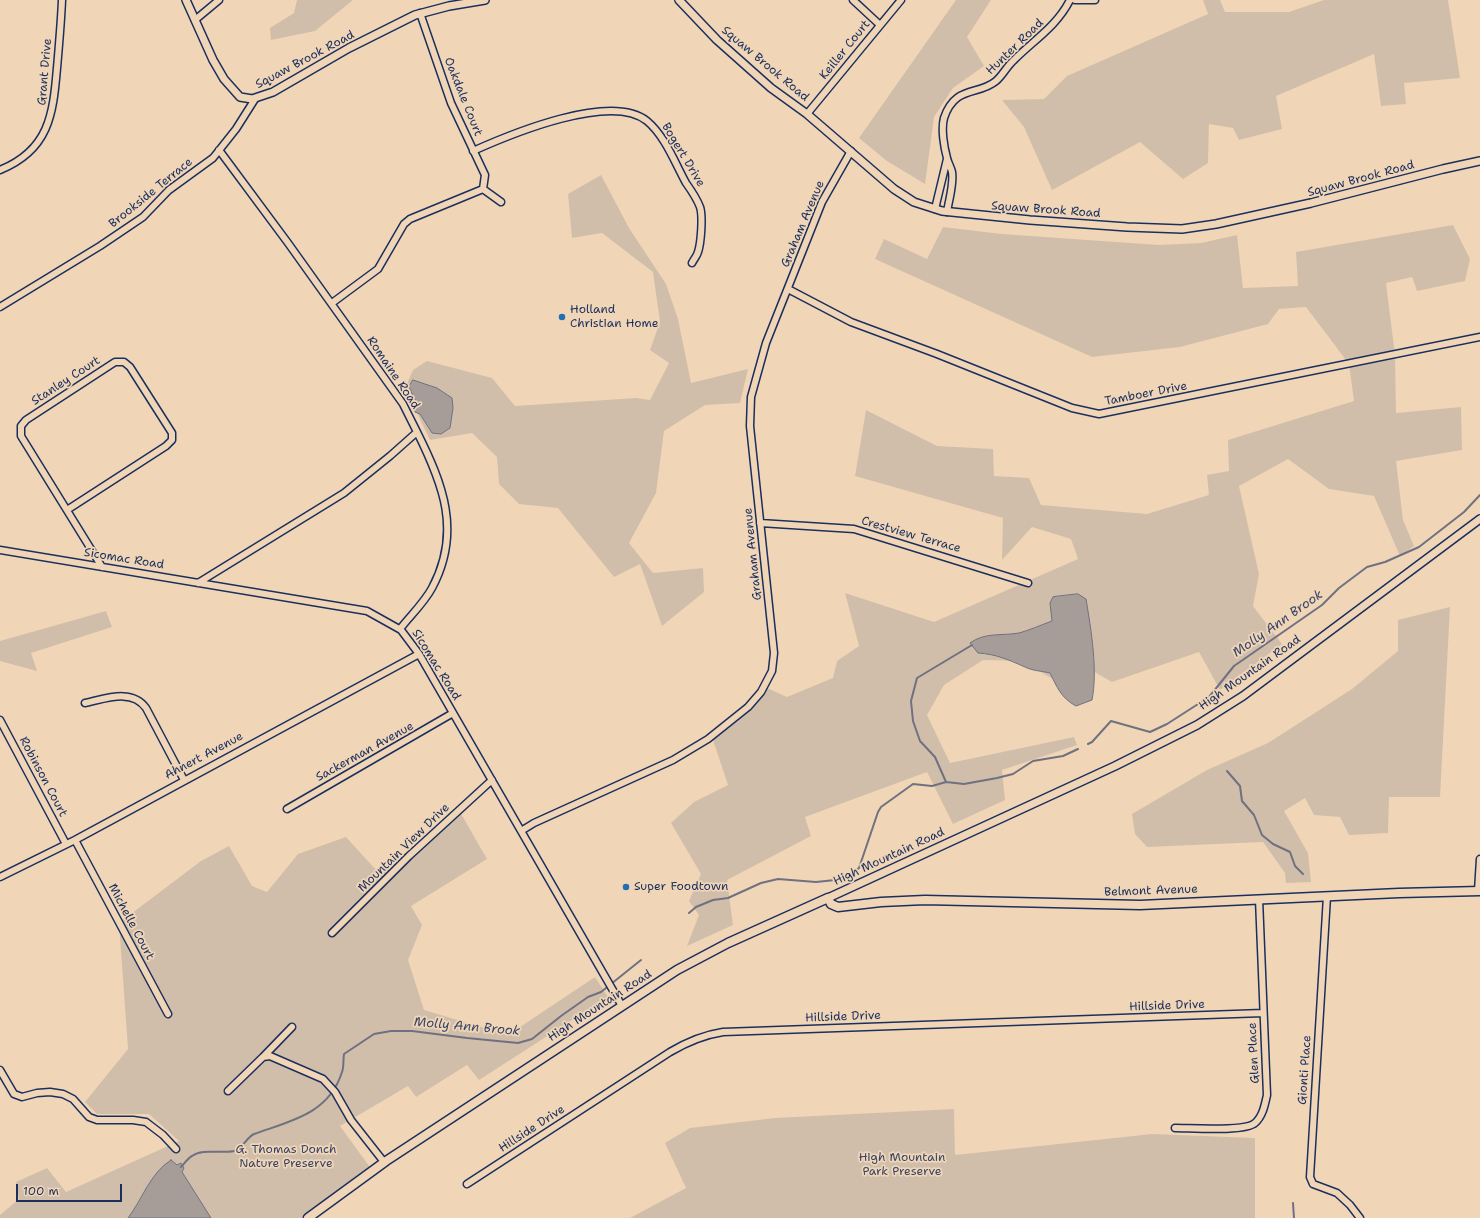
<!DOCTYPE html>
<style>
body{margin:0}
#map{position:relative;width:1480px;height:1218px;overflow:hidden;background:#f0d6b7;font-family:"Shantell Sans",sans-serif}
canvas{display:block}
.scale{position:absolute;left:16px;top:1184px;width:106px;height:18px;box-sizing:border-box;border:2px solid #1b2f5e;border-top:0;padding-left:5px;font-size:12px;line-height:14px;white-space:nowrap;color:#1b2f5e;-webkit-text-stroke:3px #f0d6b7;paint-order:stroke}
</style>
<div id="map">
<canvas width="1480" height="1218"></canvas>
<div class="scale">100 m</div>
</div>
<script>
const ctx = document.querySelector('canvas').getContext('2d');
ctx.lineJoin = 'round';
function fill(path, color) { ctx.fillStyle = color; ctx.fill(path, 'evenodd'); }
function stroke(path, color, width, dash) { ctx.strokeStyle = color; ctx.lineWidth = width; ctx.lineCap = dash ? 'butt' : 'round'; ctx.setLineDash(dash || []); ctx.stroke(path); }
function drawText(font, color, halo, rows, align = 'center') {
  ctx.font = font + ' "Shantell Sans",sans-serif'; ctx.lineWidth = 3.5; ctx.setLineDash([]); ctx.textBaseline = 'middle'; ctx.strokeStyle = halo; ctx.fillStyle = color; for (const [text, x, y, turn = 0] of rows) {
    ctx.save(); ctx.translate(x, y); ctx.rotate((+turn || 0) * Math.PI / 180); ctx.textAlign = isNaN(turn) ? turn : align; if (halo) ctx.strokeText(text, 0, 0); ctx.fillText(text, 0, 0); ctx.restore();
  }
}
fill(new Path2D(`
 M297 0H353L315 31 271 40 270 28 294 13Z
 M956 0H991L967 37 984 66 953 88 934 117 925 184 887 161 859 138Z
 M1203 0H1220L1225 12H1289L1324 0H1448L1460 78 1404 83 1406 104 1381 106 1374 54 1276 96 1282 129 1239 140 1233 128 1209 124 1208 163 1183 179 1140 142 1052 190 1024 127 1002 100 1044 99 1067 76 1208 14Z
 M601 175 629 228 666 284 678 319 691 383 748 369 740 403 705 405 664 431 656 493 629 543 653 573 703 568 704 592 662 626 640 564 614 577 558 508 519 504 499 484 497 457 472 433 430 440 405 388 413 370 427 361 492 378 515 406 636 398 650 400 669 363 650 350 660 322 653 272 602 233 572 238 568 194Z
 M1453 225 1470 259 1465 281 1417 291 1412 277 1386 283 1395 355 1396 413 1461 407 1462 450 1396 461 1403 520 1414 546 1400 556 1374 496 1329 489 1288 459 1239 486 1259 574 1253 606 1282 644 1220 690 1199 652 1112 682 1091 670 1075 692 1022 661 983 660 944 685 927 715 950 763 1074 737 1077 745 1002 770 1005 800 953 824 927 772 805 817 811 836 727 880 733 925 687 946 699 915 689 901 701 874 671 823 694 802 728 785 711 734 723 722 767 688 787 697 833 678 837 661 859 646 845 593 934 622 1078 559 1071 539 1032 527 1002 560 1003 518 855 476 866 410 937 446 993 449 994 476 1029 478 1041 505 1147 514 1209 495 1207 475 1229 471 1228 440 1354 401 1349 364 1306 307 1279 309 1268 324 1180 347 1092 357 875 259 884 239 927 259 943 227 1002 234 1159 245 1201 243 1237 235 1243 288 1298 286 1296 252Z
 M1450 607 1440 797H1389L1388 833 1349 835 1340 817 1314 815 1305 798 1284 811 1308 853 1311 882 1286 883 1285 873 1263 842 1147 847 1135 834 1132 814 1207 770 1268 743 1352 689 1398 651V620Z
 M106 611 112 627 31 653 37 671 0 661V641Z
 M460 812 487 859 411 906 422 925 408 960 424 1010 508 1035 595 977 608 997 479 1080 467 1065 416 1097 408 1086 340 1126 372 1170 308 1218H0V1215L19 1199 16 1182 47 1168 66 1192 179 1141 149 1114H97L85 1102 128 1049 119 923 201 861 229 846 252 886 267 892 298 854 346 837 377 871 398 868Z
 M954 1109 955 1155 1152 1134 1255 1138V1218H630L686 1188 665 1143 690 1128 775 1118Z`), '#d1beaa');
const water = new Path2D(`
 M413 380 437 388 452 398 453 408 450 428 441 434 432 433 420 414 415 412 414 409 417 404 409 387Z
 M1078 594 1086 599C1091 629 1098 671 1092 700L1076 706C1061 698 1057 687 1050 673 1042 671 1033 671 1025 667 1009 660 996 654 978 653L970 643C985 632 1002 636 1019 633 1030 630 1041 625 1052 621L1050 603 1053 597Z
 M171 1160 177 1165 181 1163 184 1168 182 1172 211 1218H128C142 1200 150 1173 171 1160Z`);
fill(water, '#a79d98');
stroke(water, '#6f7181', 1);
stroke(new Path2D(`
 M1088 744 1092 742 1111 721 1150 732 1167 724 1209 697 1234 666 1322 605 1339 588 1367 567 1385 562 1419 547 1464 512 1480 495
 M1227 771 1240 786 1242 801 1254 815 1262 835 1273 844 1290 852 1295 866 1303 874
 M946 782 935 757 920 741 913 721 911 701 917 678 972 645
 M689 913 696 907 713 900 728 898 761 883 778 879 816 882 845 879 859 868 878 812 881 807 913 784 932 786 946 782 964 784 997 778 1013 774 1033 761 1063 756 1078 749
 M181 1167C185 1163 188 1158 192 1156 203 1148 220 1154 234 1151 243 1148 247 1137 254 1134 290 1121 329 1114 342 1072 344 1067 343 1060 344 1054L374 1034 391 1031H412L467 1038 518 1043 532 1039 561 1016 588 997 601 992 641 960
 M1293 1203 1294 1218`), '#6f7181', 2);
const minor = new Path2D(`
 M853 0 880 25
 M1075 0H1095
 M420 13 451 103 485 175 483 189 501 202
 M195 20 219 0
 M807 114 901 0
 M473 151C511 134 611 92 647 121 665 136 675 163 686 183 691 190 697 199 700 207 703 216 701 243 698 252 697 256 694 259 692 263
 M0 170C49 150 53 115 57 68 59 45 61 23 62 0
 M935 209 947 159
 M947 212C949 199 954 184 952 172 951 167 948 163 947 158 944 147 941 129 944 118 955 85 978 96 996 81 1003 75 1007 66 1014 60 1034 40 1057 26 1070 0
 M788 289 851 322 937 354 1072 408 1099 414 1480 337
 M332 303 378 269 404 224 410 219 483 189
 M0 307 100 246 143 217 169 190 213 158 236 129 255 99
 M67 510 166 446 172 440V433L130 367 124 362H115L26 420 21 426V436L102 567
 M760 523 854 529 1028 583
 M0 550 367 611 401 630 419 654 622 1006
 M198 583 344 493 390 456 417 432 403 404 288 243 219 150
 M400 629C410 616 424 603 432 588 462 532 443 484 417 432
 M85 703C105 699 132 688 146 708L184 780
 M0 720 66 844
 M287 809 453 713
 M521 831 534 823 673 760 708 739 748 707 761 692 772 671 774 653 750 426 751 397 766 343 822 202 851 151
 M75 840 168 1014
 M0 877 75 840 419 654
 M1478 891 1480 859
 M1327 896 1310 1177 1313 1184 1337 1193 1350 1205 1360 1218
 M332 933 409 856 492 780
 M263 1057 292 1027
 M0 1070 14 1094 22 1097 37 1093 50 1092 63 1094 73 1099 89 1117 97 1120H133L146 1122 163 1135 176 1149
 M228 1091 263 1057 270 1056 323 1079 335 1092 351 1120 384 1162
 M1175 1128C1191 1128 1245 1132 1255 1123 1263 1116 1265 1104 1267 1095L1259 899
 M467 1184 670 1052C687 1042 703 1035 723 1032L1263 1013`);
const tertiary = new Path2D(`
 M186 0 213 60 224 79 240 97 252 99 273 92 349 48 415 15 449 6 485 0
 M679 0 717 40 771 88 807 114 894 189 914 202 942 211 1030 220 1127 227 1182 229 1216 224 1311 203 1443 169 1480 161
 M828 898 1115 766 1197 725 1243 696 1480 519`);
const secondary = new Path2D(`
 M308 1218 386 1161 677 970 728 943 828 898 831 904 838 907 881 902 925 900 1140 905 1399 893 1480 891`);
stroke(minor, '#1b2f5e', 9);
stroke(tertiary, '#1b2f5e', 10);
stroke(secondary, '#1b2f5e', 11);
stroke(minor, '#f0d6b7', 6);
stroke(tertiary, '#f0d6b7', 7);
stroke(secondary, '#f0d6b7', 8);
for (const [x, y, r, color] of [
 [562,317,4,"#1f6fb2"],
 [626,887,4,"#1f6fb2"]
]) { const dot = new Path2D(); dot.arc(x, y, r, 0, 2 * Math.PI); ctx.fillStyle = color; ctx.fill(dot); stroke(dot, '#f0d6b7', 1.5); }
drawText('12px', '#1b2f5e', '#f0d6b7', [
 ["Hunter Road",1015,47,-44],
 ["Keiller Court",845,50,-51],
 ["Squaw Brook Road",305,60,-28],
 ["Squaw Brook Road",765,64,40],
 ["Grant Drive",45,72,-85],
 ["Oakdale Court",463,97,68],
 ["Bogert Drive",683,155,59],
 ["Squaw Brook Road",1361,179,-15],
 ["Brookside Terrace",151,193,-39],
 ["Squaw Brook Road",1046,210,4],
 ["Graham Avenue",803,224,-67],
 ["Romaine Road",393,373,56],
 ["Stanley Court",66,381,-33],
 ["Tamboer Drive",1146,394,-11],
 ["Crestview Terrace",911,535,16],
 ["Graham Avenue",753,554,-96],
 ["Sicomac Road",124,559,9],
 ["Sicomac Road",436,665,58],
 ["High Mountain Road",1250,673,-35],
 ["Sackerman Avenue",365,752,-29],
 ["Ahnert Avenue",204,756,-28],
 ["Robinson Court",43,777,62],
 ["Mountain View Drive",404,848,-44],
 ["High Mountain Road",889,857,-25],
 ["Belmont Avenue",1151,891,-2],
 ["Michelle Court",131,922,62],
 ["High Mountain Road",600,1006,-33],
 ["Hillside Drive",1167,1006,-2],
 ["Hillside Drive",843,1017,-2],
 ["Glen Place",1254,1053,-93],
 ["Gionti Place",1305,1070,-86],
 ["Hillside Drive",532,1129,-33]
]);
drawText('12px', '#1b2f5e', '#f0d6b7', [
 ["Holland",570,310],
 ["Christian Home",570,324],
 ["Super Foodtown",634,887]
], 'left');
drawText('12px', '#364469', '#f0d6b7', [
 ["G. Thomas Donch",286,1150],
 ["Nature Preserve",286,1164],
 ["High Mountain",902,1158],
 ["Park Preserve",902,1172]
]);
drawText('italic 13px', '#37456a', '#f0d6b7', [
 ["Molly Ann Brook",1278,624,-35],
 ["Molly Ann Brook",467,1027,5]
]);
</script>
